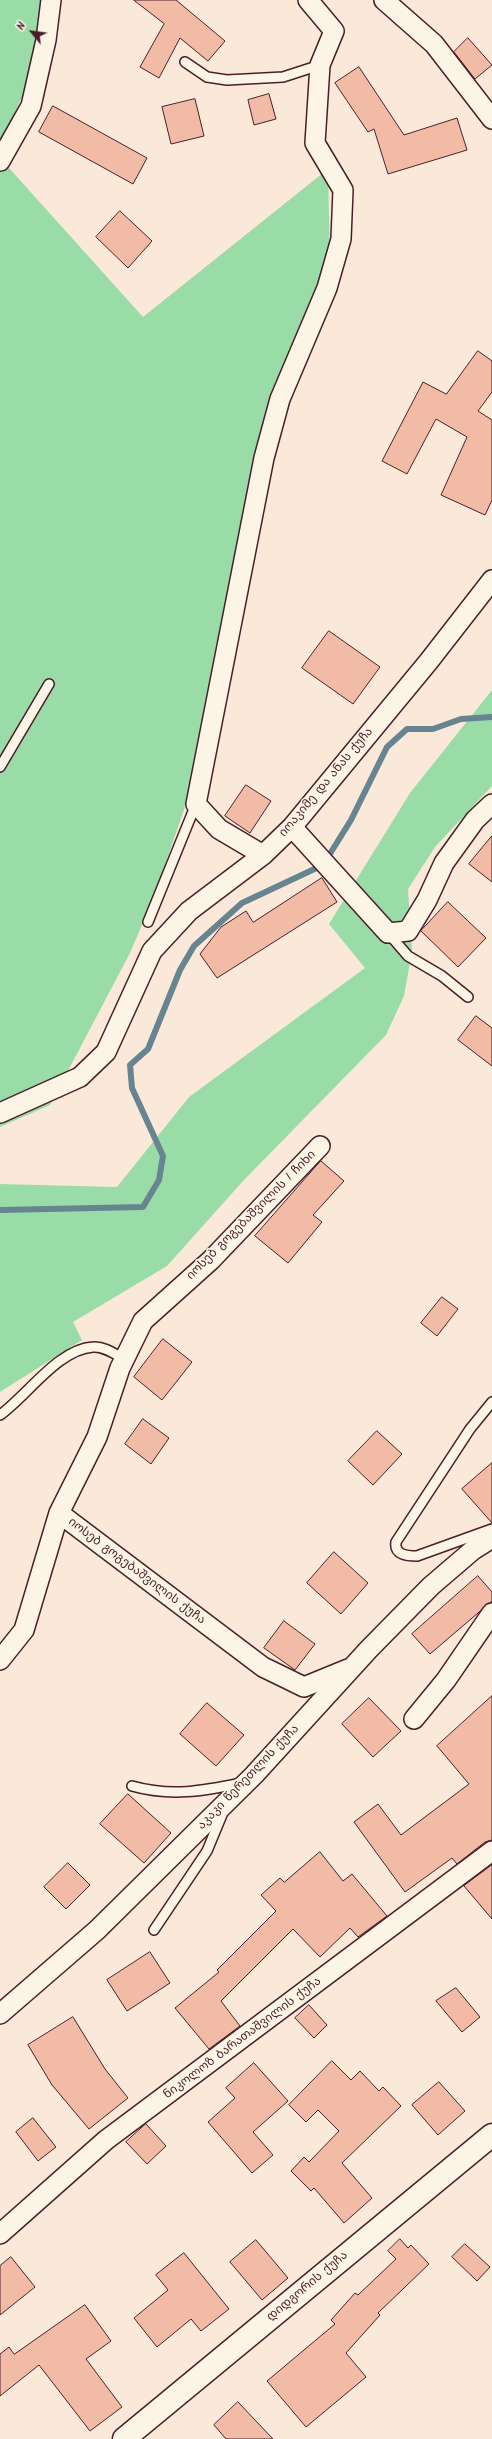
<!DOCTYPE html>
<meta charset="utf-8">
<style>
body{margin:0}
#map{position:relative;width:492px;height:2439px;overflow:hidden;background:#fae9d8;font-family:Kalam,sans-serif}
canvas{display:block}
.north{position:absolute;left:12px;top:12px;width:40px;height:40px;-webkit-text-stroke:3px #fcf5e5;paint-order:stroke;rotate:299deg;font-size:11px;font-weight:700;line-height:16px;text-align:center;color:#4a1f2b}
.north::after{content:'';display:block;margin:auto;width:14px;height:18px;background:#4a1f2b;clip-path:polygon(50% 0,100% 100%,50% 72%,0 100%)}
</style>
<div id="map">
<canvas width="492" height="2439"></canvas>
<div class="north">N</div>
</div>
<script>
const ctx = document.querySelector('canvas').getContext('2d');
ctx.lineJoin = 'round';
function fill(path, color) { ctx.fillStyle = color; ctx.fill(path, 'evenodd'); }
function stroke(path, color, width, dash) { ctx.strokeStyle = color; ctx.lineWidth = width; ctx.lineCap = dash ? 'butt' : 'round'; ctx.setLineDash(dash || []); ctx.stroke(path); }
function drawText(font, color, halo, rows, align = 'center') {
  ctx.font = font + ' Kalam,"Noto Sans Georgian",sans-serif'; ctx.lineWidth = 3; ctx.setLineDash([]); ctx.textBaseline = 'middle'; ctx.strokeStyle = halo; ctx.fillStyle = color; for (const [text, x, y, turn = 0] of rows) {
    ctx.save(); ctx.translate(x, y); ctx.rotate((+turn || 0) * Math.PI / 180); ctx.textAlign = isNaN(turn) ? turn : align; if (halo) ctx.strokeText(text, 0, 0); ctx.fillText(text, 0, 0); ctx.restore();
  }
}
fill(new Path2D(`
 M0 0H44L28 84 0 145Z
 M0 158 143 317 328 169 330 262 226 615 184 810 153 899 130 953 50 1105 0 1127Z
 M492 690V786L435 847 408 889 412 951 404 996 386 1035 243 1181 167 1266 73 1322 82 1340 0 1392V1184L117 1187 189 1097 365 968 329 924 410 793Z`), '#9adca7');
stroke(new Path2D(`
 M0 1210 143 1207 159 1180 163 1156 132 1088 130 1065 148 1049 180 970 194 946 242 903 323 865 351 820 387 747 407 729H433L461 719 492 717`), '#678591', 6);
const building = new Path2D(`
 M134 0H176L225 41 208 61 180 38 159 78 140 67 164 24Z
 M468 38 492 65 475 79 454 52Z
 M359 67 404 135 457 118 467 150 388 174 374 129 368 132 335 83Z
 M269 94 276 119 254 125 248 100Z
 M195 99 204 136 171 144 162 107Z
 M53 106 147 158 133 184 39 132Z
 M120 211 152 241 128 268 96 237Z
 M478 351 492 361V392L478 411 492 420V500L485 515 441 495 467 437 436 419 407 474 382 461 423 382 446 394Z
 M329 631 380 667 353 704 302 668Z
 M246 785 271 801 250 833 225 816Z
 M492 836V882L469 864Z
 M322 878 337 902 217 978 200 954 221 927 246 911 253 922Z
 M448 902 486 938 458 967 421 931Z
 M476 1016 492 1028V1066L458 1040Z
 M321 1161 344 1181 313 1215 322 1222 288 1263 255 1236Z
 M442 1297 458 1309 437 1336 421 1323Z
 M163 1339 192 1362 162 1400 134 1377Z
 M143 1419 169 1438 151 1464 125 1444Z
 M377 1431 402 1454 373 1485 348 1461Z
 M492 1463V1523L462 1489Z
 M334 1552 368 1583 341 1614 307 1583Z
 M478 1576 492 1592V1601L430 1654 412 1634Z
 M284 1621 315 1644 295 1670 264 1648Z
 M492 1696V1840L485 1842 457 1864 452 1858 405 1892 354 1822 378 1804 401 1835 469 1784 437 1746Z
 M369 1698 401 1731 373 1757 342 1724Z
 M207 1703 244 1735 216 1766 180 1734Z
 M128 1794 171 1833 144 1863 100 1824Z
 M320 1852 343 1881 352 1874 387 1916 358 1937 350 1928 320 1957 293 1929 221 2001 240 2026 209 2049 175 2008 219 1972 217 1970 276 1911 261 1895 280 1878 284 1882Z
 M68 1863 90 1885 66 1909 44 1887Z
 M492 1865V1919L464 1886Z
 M150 1952 170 1983 127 2011 107 1980Z
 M456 1988 480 2017 462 2032 436 2001Z
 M309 2005 327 2025 314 2038 295 2018Z
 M73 2017 105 2069 128 2098 89 2129 52 2085 28 2045Z
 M332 2061 351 2080 360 2071 379 2091 383 2087 401 2106 342 2163 372 2198 344 2223 314 2188 311 2191 291 2171 304 2157 309 2162 339 2131 318 2110 306 2122 289 2105Z
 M254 2063 288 2101 253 2132 273 2155 252 2173 208 2122 235 2098 226 2088Z
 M439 2082 465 2111 438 2135 412 2105Z
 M33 2118 56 2147 38 2161 16 2132Z
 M146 2124 166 2146 147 2164 126 2142Z
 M400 2239 408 2248 411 2245 429 2264 378 2313 380 2315 346 2353 366 2377 306 2427 267 2381 335 2324 331 2320 355 2293 358 2295 396 2259 388 2251Z
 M256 2240 288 2278 262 2300 230 2262Z
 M465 2244 490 2267 477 2281 452 2257Z
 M184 2253 229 2309 201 2331 191 2319 157 2347 134 2318 168 2290 156 2275Z
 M11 2257 35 2287 0 2315V2266Z
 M85 2305 111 2341 86 2359 122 2407 90 2431 39 2365 0 2396V2354L9 2347 14 2354Z
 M238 2402 273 2439H226L214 2425Z`);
fill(building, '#f1bba5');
stroke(building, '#4a1f2b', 1);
const service = new Path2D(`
 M185 62 207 77 227 80 283 77 320 65
 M0 767 49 684
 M148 922 196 804
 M389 934 408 956 442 976 468 997
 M492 1402 470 1429 396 1542C394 1555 407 1556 417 1556L492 1529
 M0 1415C27 1396 58 1349 93 1347 104 1346 115 1354 124 1359
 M132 1786C171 1797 203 1791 242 1783
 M154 1930 207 1851 224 1810`);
const minor = new Path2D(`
 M384 0 434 44 492 119
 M0 161 31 106 46 40 51 0
 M292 827 388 933 408 931 427 900 444 863 475 820 492 804
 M263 855 219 829 196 804 264 458 280 399 327 288 341 239 343 190 315 143 320 65 334 31 308 0
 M0 1113 80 1077 106 1052 152 951 189 911 263 855 292 827 429 661 492 580
 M59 1513 263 1667 304 1687 348 1669
 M0 1660 24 1630 59 1513 97 1437 120 1368 143 1321 211 1260 320 1146
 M414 1719 446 1680 492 1613
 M0 2014 97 1930 254 1775 369 1649 431 1586 473 1550 492 1538
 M0 2234 106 2140 492 1851`);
const tertiary = new Path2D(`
 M124 2439 492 2135`);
stroke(service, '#4a1f2b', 12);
stroke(minor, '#4a1f2b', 22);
stroke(tertiary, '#4a1f2b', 25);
stroke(service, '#fcf5e5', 9);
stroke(minor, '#fcf5e5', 19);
stroke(tertiary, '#fcf5e5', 22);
drawText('12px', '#4a1f2b', '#fcf5e5', [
 ["იოაკიმე და ანას ქუჩა",327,783,-50],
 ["იოსებ გოგებაშვილის I ჩიხი",252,1216,-45],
 ["იოსებ გოგებაშვილის ქუჩა",136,1572,37],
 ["აკაკი წერეთლის ქუჩა",249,1778,-46],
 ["ნიკოლოზ ბარათაშვილის ქუჩა",243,2039,-37],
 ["დიდგორის ქუჩა",308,2287,-40]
]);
</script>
